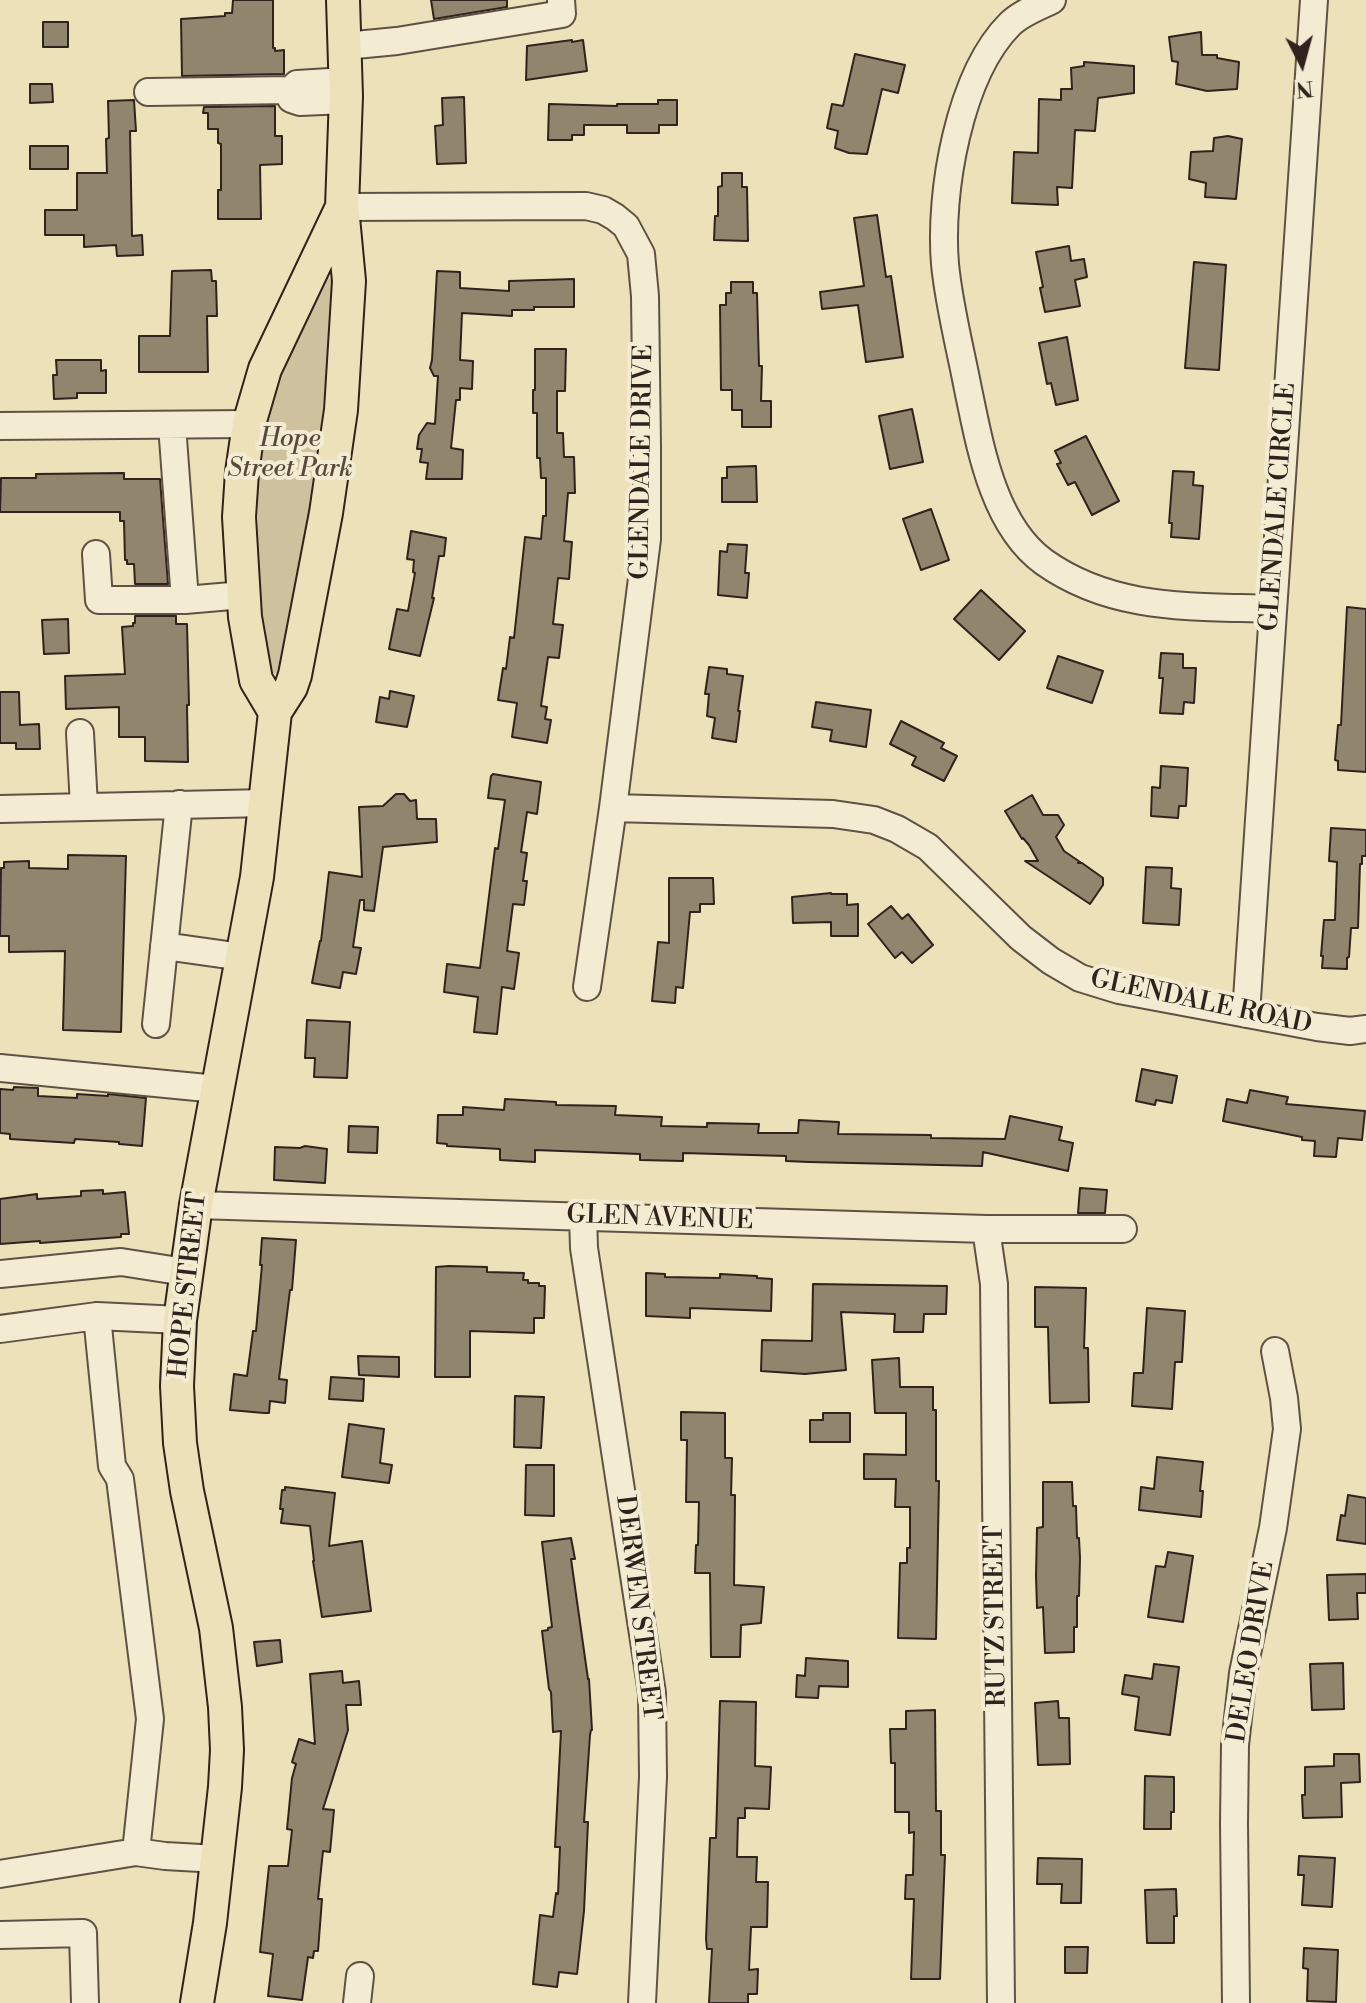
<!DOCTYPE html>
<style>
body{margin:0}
#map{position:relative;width:1366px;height:2003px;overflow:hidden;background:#ede1b9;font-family:"Libre Bodoni",serif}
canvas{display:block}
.north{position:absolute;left:1262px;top:24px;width:80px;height:80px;-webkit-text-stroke:6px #f3ecd2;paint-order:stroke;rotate:174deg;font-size:22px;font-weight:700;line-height:32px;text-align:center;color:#30221d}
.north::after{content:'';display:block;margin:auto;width:28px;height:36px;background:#30221d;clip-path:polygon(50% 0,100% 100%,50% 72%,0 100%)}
</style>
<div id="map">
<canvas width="1366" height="2003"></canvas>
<div class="north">N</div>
</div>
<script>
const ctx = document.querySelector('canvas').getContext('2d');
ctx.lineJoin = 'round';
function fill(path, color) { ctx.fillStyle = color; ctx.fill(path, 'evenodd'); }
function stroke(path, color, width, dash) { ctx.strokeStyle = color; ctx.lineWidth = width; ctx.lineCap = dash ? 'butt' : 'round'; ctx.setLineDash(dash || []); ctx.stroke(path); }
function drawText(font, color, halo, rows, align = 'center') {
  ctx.font = font + ' "Libre Bodoni",serif'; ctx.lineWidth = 8; ctx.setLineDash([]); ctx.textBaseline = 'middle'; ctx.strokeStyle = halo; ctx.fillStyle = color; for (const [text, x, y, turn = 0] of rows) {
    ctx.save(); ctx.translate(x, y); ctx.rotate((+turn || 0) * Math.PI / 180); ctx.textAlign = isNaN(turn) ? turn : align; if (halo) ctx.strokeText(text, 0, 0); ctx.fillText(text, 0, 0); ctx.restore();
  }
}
fill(new Path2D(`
 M324 277 331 278 333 283 320 447 282 670 275 674 268 670 257 562 258 489 264 437 278 381Z`), '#cdc19e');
const building = new Path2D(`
 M233 0H273V48H275V51L284 50V74L182 76 181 19 225 16V13H232Z
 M431 0H507V7L434 19Z
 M43 22H68V47H43Z
 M1201 32 1202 55H1217V58L1239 62 1237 89 1207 91 1176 84 1178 62 1172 61 1169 37Z
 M572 40V42L583 40 587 71 526 80 527 46Z
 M855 54 905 65 898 93 882 89 867 154 849 153 835 148 838 131 827 128 832 104 843 106Z
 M1084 62 1134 66V93L1098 98 1095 131 1075 130 1072 188 1057 187 1058 205 1012 203 1014 152 1038 153 1039 99 1061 100V89H1072L1071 68 1084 66Z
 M30 84H52L53 102 30 103Z
 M464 97 466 163 437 164 435 126 443 125 442 98Z
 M134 100 136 131H130L132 236 142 235 143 255 117 256 116 245 84 247V235H45V210H77V173H107L106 139 109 138 108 101Z
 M658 100H677V125H659V133H627V125H584V135H572V140H548L549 104 617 106V104H658Z
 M275 106V136H282V164L260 165 261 219H218V190H221V144L218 143V129H208V113H203L204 107Z
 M1228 136 1242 139 1236 199 1205 197 1206 183 1189 179 1191 152 1213 151 1214 138Z
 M30 146H68V169H30Z
 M722 173H742V187H747L748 241 714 240 715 216H718V187L722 186Z
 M877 215 886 277 891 276 903 357 866 362 858 305 822 309 820 292 864 286 854 218Z
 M1069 246 1071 261 1084 259 1087 277 1075 280 1080 306 1045 312 1040 288 1043 287 1036 252Z
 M1194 262 1226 265 1219 370 1185 368Z
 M211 270 212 281H216L217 316H207L208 372H139V336H170L172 271Z
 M437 271 460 272V288L509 291V281L574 279V307H534V310H512V316L462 313 460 360 473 361 472 389 460 388V400H456L451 448 463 450 462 479H426L428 463 420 462 422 449H417L419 435 427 423 435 424 438 376H434L430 368 432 360Z
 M731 282H753V293H757L759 366H762L761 401H771V427H742V410H732V390H721L720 305H726V293H731Z
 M1067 337 1078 400 1056 405 1051 383 1047 384 1039 343Z
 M535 349H566L565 391H557V433H563L564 457H574L575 493H568L564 541 572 542 569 579 558 578 553 624 563 625 559 658 548 657 541 706 547 707 545 719 551 720 547 743 512 737 517 703 498 700 503 668 506 669 510 637 514 638 525 537 541 539 543 516H546V478H541L540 458H537V413H533V390H535Z
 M56 360H101V371L106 370V393H77V398L54 399 53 375H57Z
 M912 409 923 462 890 469 879 416Z
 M1086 436 1119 501 1092 515 1075 482 1068 485 1057 464 1061 463 1055 451Z
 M756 466 757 502H722V478H727V467Z
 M1173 471 1194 472 1193 485 1203 486 1199 539 1171 537 1172 523H1169Z
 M124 473V479H160L168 584H135L134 564H127V560H125L124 521H120V512H0L1 478H36V474Z
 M931 509 949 560 921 570 903 519Z
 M411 531 446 538 444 556H439L432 598H434L420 656 389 649 397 609 408 611 415 573 413 572 414 560 407 559Z
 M728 544 747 545 745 573H749L747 598 718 595 720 551 727 552Z
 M981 590 1025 631 999 660 954 619Z
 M1347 607 1366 609V772L1338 770V761L1335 760 1338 725H1341Z
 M135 616H176V624H187L189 705H187L188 762 145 761V737H119V707L66 709 65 676 125 674 122 627 133 626V623H135Z
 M68 619 69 653 44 654 42 620Z
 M1161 653 1183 654V668H1196L1194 703 1184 702 1183 714 1160 713 1163 678H1159Z
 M1058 656 1103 671 1092 703 1047 688Z
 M709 667 727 669V674L743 676 738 711H740L736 742 712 738 715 718 707 716 709 694H705Z
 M390 691 414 696 407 727 376 722 380 697 389 699Z
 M0 692H19L20 725 39 724 40 749H16V743H0Z
 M816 702 871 710 866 747 830 741 832 730 812 727Z
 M901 721 944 743 941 748 957 756 944 781 912 765 916 757 890 744Z
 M1161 766 1188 768 1186 806H1179L1178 818 1151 816 1152 787 1160 788Z
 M493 774 541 782 537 814 527 812 521 852 527 853 523 881H527L524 905 513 904 507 951 519 953 514 989 502 987 497 1034 474 1032 478 997 444 992 447 964 480 968 495 848 498 849 505 800 488 798 491 776Z
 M396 794H404L410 801 416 800 417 819H436L437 842 383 847 374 911 364 910V900H360L353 947 361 948 356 974 343 972 340 988 312 983 320 941H321L329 872 362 877 359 807 383 806Z
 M1032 795 1043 815H1058L1064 825 1056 837 1064 851 1080 862 1078 863H1082L1103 878V885L1090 904 1025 861H1038L1029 845 1023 838 1022 839 1005 811Z
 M1331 828 1366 830V856H1362V864H1360L1358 928H1351L1349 957 1347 958V969L1322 968 1323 956H1321L1324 920H1335L1337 862 1329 861Z
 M68 855 126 856 121 1032 63 1030 65 951 9 952V936H0L1 868H4V862L29 861V868L68 869Z
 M1146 867 1172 868 1171 888 1181 889 1179 925 1143 923Z
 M669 878H713L714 904H700V912H690L683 988 676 987 675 1003 652 1001 658 942 669 943Z
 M831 893V894H847V905L858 904V936H831V922L793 923 792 897Z
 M891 906 902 919 908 914 933 945 912 963 902 952 895 958 868 924Z
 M307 1020 350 1022 347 1078 314 1077 315 1058H305Z
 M1142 1069 1177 1076 1172 1103 1156 1100 1155 1105 1136 1101Z
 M14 1087 38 1088V1096L77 1098V1094L108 1096V1094L146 1098 142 1146 119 1144V1142L75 1139 74 1143 10 1139V1134L0 1133V1089L13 1090Z
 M1250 1090 1288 1097 1286 1104 1365 1111 1362 1140 1338 1138 1336 1157 1314 1156 1315 1141 1302 1140V1137L1223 1121 1227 1099 1247 1103Z
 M505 1099 556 1102V1105L616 1106 615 1115 662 1117 661 1126 707 1127V1123L759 1124 758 1133H798L799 1120 839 1122 838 1134 931 1135V1138L1005 1139 1010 1116 1062 1127 1059 1140 1073 1143 1068 1171 983 1152 982 1166 809 1162 786 1161V1156L683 1153V1161L640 1160V1154L535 1150V1162L500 1160V1149L447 1146V1144L437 1143 438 1115H463V1107L504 1110Z
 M349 1126 378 1127 377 1153 348 1152Z
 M305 1146 327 1149 325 1183 274 1180 275 1147 300 1148Z
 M1080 1188 1107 1190 1105 1213H1078Z
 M103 1190V1194L125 1192 129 1234H121V1237L40 1243V1241L0 1244V1199L37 1194V1199L81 1196V1191Z
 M262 1238 296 1240 292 1290H290L279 1379 287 1380 285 1403 270 1401 269 1413H264L230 1410 234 1374 247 1376 253 1331H256L262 1265H260Z
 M449 1266 487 1267V1272L524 1273 523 1280H528V1283H539V1286H545L544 1318H534V1333L470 1331V1377H435L436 1267Z
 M646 1273 665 1274V1277L720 1278V1274L757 1276V1278L772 1279 771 1311 690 1308V1318L646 1316Z
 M813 1284 947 1286 946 1314H924L923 1332H894L895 1314 841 1312 846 1370 805 1374 761 1371 762 1340 812 1341Z
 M1035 1287 1086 1288 1084 1348H1088L1089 1402 1050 1403 1048 1327H1035Z
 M1147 1308 1185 1311 1182 1362H1175L1172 1409 1132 1406 1134 1373H1143Z
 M358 1356 399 1357V1377L359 1375Z
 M899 1358 900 1387H933V1410H936V1481H939L936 1639 898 1638 900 1563H907V1548H910V1507H895L896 1479H864V1454L906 1455V1413H875L872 1360Z
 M331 1377 364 1379 363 1401 329 1399Z
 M515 1396 544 1397 541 1448 514 1447Z
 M681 1412 725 1413V1458H732L731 1495H735L734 1585 764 1587 761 1623 741 1625 740 1657H711L710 1573H695L696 1545H698L699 1502H686L687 1440H681Z
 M823 1413H850V1442H810V1420H823Z
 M349 1424 384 1429 380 1463 392 1465 389 1483 342 1477Z
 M1157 1457 1203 1462 1200 1491H1203L1201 1517 1139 1510 1141 1487 1154 1489Z
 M526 1465H554V1516L525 1515Z
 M1043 1482H1072L1073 1506H1076L1077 1538H1079L1080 1558 1079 1596H1077V1627H1074V1652L1045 1653 1043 1607 1037 1608 1036 1576 1037 1528 1043 1527Z
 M285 1487 335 1493 329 1546 362 1541 371 1611 322 1617 313 1561H314L310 1526 281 1523 283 1509H280L282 1490H285Z
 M1348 1495 1366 1498V1544L1337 1540 1341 1515 1345 1516Z
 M571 1538 575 1559H571L588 1679H589L592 1730H591L590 1735 584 1822H588L584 1911 577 1974 559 1972 557 1987 533 1984 540 1915 553 1917 556 1893 558 1894 560 1847H555L561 1731 553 1732 551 1692 549 1689 542 1631 548 1630V1628L552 1627 542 1542Z
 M1168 1552 1193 1556 1183 1622 1148 1617 1156 1566 1165 1567Z
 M1366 1574V1593H1357L1358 1619 1329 1620 1327 1575Z
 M280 1640 282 1662 257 1666 254 1642Z
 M806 1658 848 1661V1687L819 1686 818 1698 796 1697 797 1675 805 1676Z
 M1343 1663 1344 1709 1312 1710 1310 1664Z
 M1154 1664 1179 1667 1170 1735 1135 1730 1139 1697 1122 1694 1125 1675 1152 1679Z
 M342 1671 343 1683 359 1681 361 1705H346L348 1730 323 1809 334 1810 330 1852 323 1851 318 1899H322L318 1951H314L313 1958 308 1957 302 2000 268 1996 273 1954 260 1952 269 1866H288L292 1830 287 1829 292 1778 296 1764 292 1762 299 1739 315 1744 310 1674Z
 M720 1701 756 1702 755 1766 771 1767 769 1809 745 1808V1818H738L737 1857H757L756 1882H768L767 1927H751L749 1970 758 1969 757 1994H748V2003H709L712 1949H707L706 1939 710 1838H716Z
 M1058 1701 1059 1718H1069L1070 1764 1038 1765 1035 1703Z
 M935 1710 936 1811H941V1855H945L940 1979H911L914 1899H905L906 1875H913L914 1832 909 1833V1812H895V1763H891L890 1729H906V1711Z
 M1334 1754H1359L1360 1782 1341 1783 1342 1817 1303 1818 1302 1795H1305V1767L1334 1766Z
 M1145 1776 1174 1777V1812H1171V1829H1144Z
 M1299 1856 1335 1858 1332 1907 1302 1905 1304 1875H1298Z
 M1038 1858 1082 1859 1081 1903H1061L1062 1884H1037Z
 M1176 1889 1177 1916H1174V1943H1147L1145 1890Z
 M1065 1947H1088L1087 1973H1065Z
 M1304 1948 1338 1950 1336 2002 1307 2001 1308 1969 1303 1968Z`);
fill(building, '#92856e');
stroke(building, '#30221d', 2);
const minor = new Path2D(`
 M1052 0C1038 7 1021 13 1010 24 959 75 939 193 945 264 949 306 960 347 968 389 980 446 993 525 1044 562 1113 611 1191 606 1272 609
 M345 46 397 41 562 14 561 0
 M291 90V99L300 102 346 100
 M148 92 291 90 297 84 346 81
 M342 207 586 206 603 210 615 217 626 226 641 254 645 296 647 446V539L613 808 587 987
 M172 425 185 600
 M0 426 249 424
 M96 554 99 600H185L243 595
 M80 733 84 806
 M613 808 833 814 874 820 897 829 928 847 1021 938 1051 961 1080 978 1119 990 1317 1027 1350 1031 1366 1029
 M0 809 266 803
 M164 946 242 957
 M1246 1014 1314 0
 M156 1024 179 804
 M0 1068 217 1089
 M196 1205 986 1229H1123
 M583 1216 584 1248 652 1693 653 1777 642 2003
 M986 1229 994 1284 1001 2003
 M0 1274 121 1262 185 1272
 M97 1316 112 1466 120 1479 150 1719 136 1852
 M0 1329 97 1316 180 1320
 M0 1874 136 1852 165 1856 218 1859
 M0 1935 83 1933 85 2003
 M357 2003 360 1976
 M1236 2003 1234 1823 1235 1745 1243 1673 1273 1528 1287 1429 1284 1398 1275 1351`);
const major = new Path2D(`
 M275 712 256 680 245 617 239 517 242 472 249 424 265 369 342 207
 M197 2003 210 1923 225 1787 227 1750 225 1707 216 1628 187 1491 180 1443 177 1386 180 1320 196 1205 257 877 275 712 291 687 295 675 326 513 341 410 349 281 342 207 346 96 343 0`);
stroke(minor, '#5f5244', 30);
stroke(major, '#30221d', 36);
stroke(minor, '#f3ecd2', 26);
stroke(major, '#ede1b9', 32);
drawText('italic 26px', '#574a3d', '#f3ecd2', [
 ["Hope",290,440],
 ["Street Park",290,470]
]);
drawText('26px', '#30221d', '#f3ecd2', [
 ["GLENDALE DRIVE",643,462,-89],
 ["GLENDALE CIRCLE",1279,507,-86],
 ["GLENDALE ROAD",1201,1003,12],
 ["GLEN AVENUE",660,1219,2],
 ["HOPE STREET",189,1285,-84],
 ["DERWEN STREET",637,1608,83],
 ["RUTZ STREET",997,1616,-91],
 ["DELEO DRIVE",1252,1652,-81]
]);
</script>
